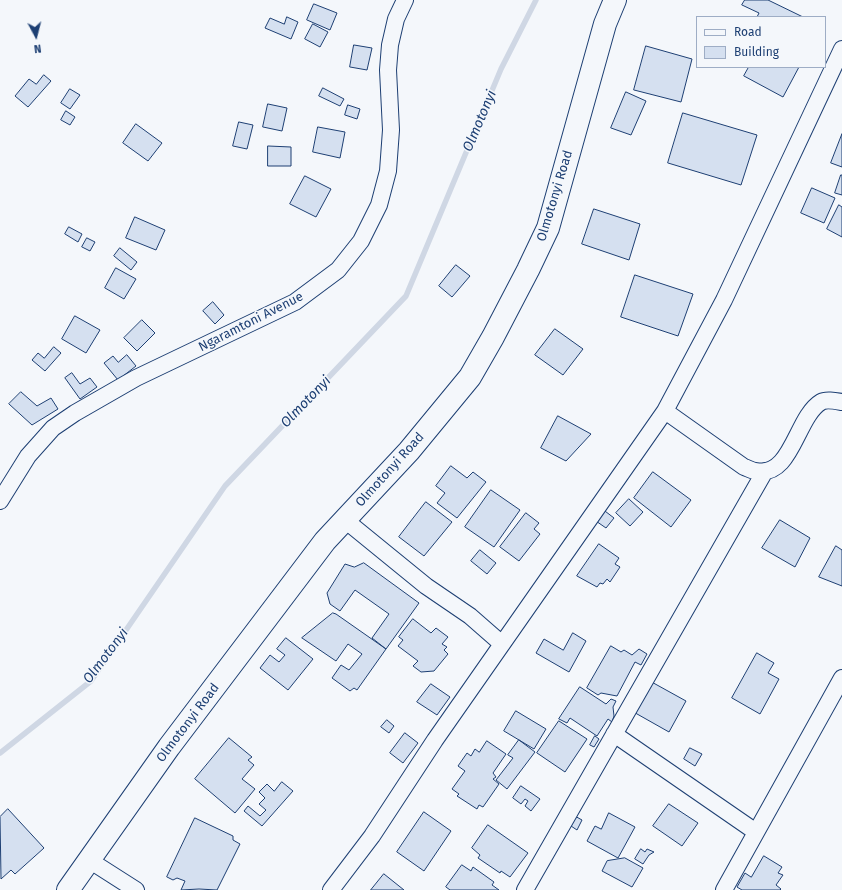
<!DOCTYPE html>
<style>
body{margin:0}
#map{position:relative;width:842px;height:890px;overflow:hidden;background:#f4f7fb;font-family:"Fira Sans",sans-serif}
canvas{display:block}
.legend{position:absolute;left:696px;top:16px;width:130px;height:52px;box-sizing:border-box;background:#f4f7fb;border:1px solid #9eadc5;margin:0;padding:5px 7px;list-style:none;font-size:12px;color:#1d3f73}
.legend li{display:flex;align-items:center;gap:8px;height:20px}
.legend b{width:20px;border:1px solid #9eadc5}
.north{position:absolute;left:16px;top:16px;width:40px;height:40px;-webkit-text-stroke:3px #f4f7fb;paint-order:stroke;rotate:173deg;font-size:11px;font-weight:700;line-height:16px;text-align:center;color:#1d3f73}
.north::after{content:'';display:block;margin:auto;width:14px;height:18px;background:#1d3f73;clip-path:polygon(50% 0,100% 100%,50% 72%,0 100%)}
</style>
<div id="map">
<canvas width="842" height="890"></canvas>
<ul class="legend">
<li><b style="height:5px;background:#f4f7fb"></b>Road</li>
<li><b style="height:11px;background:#d5e0f0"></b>Building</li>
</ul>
<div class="north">N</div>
</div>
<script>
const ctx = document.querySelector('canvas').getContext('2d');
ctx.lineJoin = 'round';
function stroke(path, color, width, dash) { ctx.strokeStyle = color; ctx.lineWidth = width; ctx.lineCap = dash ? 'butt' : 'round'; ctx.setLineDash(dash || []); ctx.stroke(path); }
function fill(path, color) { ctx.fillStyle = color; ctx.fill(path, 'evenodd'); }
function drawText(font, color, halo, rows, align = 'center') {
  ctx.font = font + ' "Fira Sans",sans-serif'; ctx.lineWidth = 3; ctx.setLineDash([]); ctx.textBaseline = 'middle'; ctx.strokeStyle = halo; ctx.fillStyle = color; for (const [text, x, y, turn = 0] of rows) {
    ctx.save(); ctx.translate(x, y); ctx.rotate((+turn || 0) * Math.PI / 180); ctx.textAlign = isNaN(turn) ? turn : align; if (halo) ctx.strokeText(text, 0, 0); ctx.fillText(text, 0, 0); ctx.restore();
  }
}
stroke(new Path2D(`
 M0 753 91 681 225 486 406 296 501 69 536 0`), '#cfd7e4', 5.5);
const building = new Path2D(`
 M745 0H768L803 17H757L759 13 742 5Z
 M314 4 337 13 330 30 307 20Z
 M287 17 298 22 291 39 265 28 270 18 284 24Z
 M313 24 328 32 320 47 305 39Z
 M354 45 372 48 367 70 350 67Z
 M646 46 692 59 681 102 634 90Z
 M749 67H799L783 97 744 76Z
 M44 75 51 81 28 107 15 96 29 79 36 84Z
 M323 88 344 99 340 106 319 96Z
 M70 89 80 95 70 109 61 103Z
 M626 92 646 101 631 135 611 128Z
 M268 104 287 108 282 131 263 127Z
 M348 105 360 109 357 119 345 115Z
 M66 111 75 117 70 125 61 120Z
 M683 113 757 135 741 185 668 163Z
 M239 122 253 125 247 149 233 146Z
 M136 124 162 143 148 161 123 143Z
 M318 127 345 132 340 158 313 152Z
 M842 134V167L831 163Z
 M268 146 291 147V166H268Z
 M841 175H842V195L835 193Z
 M305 176 331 189 316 217 290 204Z
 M812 188 835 198 824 223 801 213Z
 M839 205 842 207V237L827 229Z
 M594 209 640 224 629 260 582 244Z
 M135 217 165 230 156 250 126 238Z
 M69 227 82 234 78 242 65 234Z
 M87 238 95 242 90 251 82 247Z
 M120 248 137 262 131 270 114 256Z
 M456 265 470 276 452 297 439 286Z
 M116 268 136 279 124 299 105 288Z
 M635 275 693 294 678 336 621 317Z
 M213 302 224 315 215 324 203 311Z
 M75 316 100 330 86 353 62 339Z
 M142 320 155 333 137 351 124 338Z
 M555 329 583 349 563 375 535 355Z
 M54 347 61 353 45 371 32 360 38 353 44 358Z
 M127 355 136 366 118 380 104 363 113 356 118 362Z
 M72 373 80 384 90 378 97 387 80 399 65 378Z
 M21 392 37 406 51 398 58 409 32 425 9 404Z
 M558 416 591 434 566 461 541 448Z
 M451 466 467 478 473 472 486 482 457 518 437 503 445 493 436 486Z
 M653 472 691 500 671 527 634 498Z
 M491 490 520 510 494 547 465 527Z
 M629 499 643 512 630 526 616 513Z
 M426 502 452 522 424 556 399 537Z
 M601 508 614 518 606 528 593 519Z
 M526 513 539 523 534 529 540 534 519 561 500 547Z
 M780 520 810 538 795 567 762 548Z
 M599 544 619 558 615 564 620 567 610 582 607 579 603 584 600 583 597 587 577 576Z
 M836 546 842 550V586L819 577Z
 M480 550 496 563 487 574 471 561Z
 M364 563 419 603 386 649 372 638 389 614 355 590 340 611 330 604 327 593 345 564 354 567Z
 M333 613 336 614 386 649 357 690 354 688 350 691 332 678 341 665 349 670 362 654 348 644 336 661 302 638Z
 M413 619 431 633 436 628 448 637 442 644 447 647 444 650 448 654 434 671 421 672 413 666 418 661 398 646 403 640 399 637Z
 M573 633 586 641 569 672 536 653 544 639 563 650Z
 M286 638 313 659 288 690 260 668 270 655 279 662 285 655 277 649Z
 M611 646 621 652 624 650 632 655 639 649 647 654 641 665 635 662 617 696 601 693 598 695 587 688Z
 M757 653 774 663 768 673 779 679 760 714 732 698Z
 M648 680 686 701 669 732 630 710Z
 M431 684 450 697 437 715 417 702Z
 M580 687 606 704 611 699 616 701 613 707 614 716 612 722 608 719 597 736 570 718 567 723 559 719Z
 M516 711 546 729 534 749 504 731Z
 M387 720 394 726 389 733 381 727Z
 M559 721 587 739 565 772 537 753Z
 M405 733 418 743 403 763 390 753Z
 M595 736 599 739 594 747 590 745Z
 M229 738 252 757 248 760 254 765 242 779 255 789 235 813 195 779Z
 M519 740 535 752 507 789 496 780 513 758 508 755Z
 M487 741 506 754 493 773 496 777 493 779 499 784 483 807 479 805 477 809 457 796 459 794 452 789 465 771 458 766 467 753 471 756 475 749 479 752Z
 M690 748 702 754 695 766 684 759Z
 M282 782 293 791 262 826 244 811 248 806 260 816 266 810 259 804 265 798 259 792 267 784 274 791Z
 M521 786 540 799 531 811 525 806 528 801 525 799 521 804 513 798Z
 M669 804 698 823 682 846 653 826Z
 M8 809 44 848 15 874 11 870 1 879 0 817Z
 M424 812 451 831 424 871 397 852Z
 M609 813 635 827 618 858 587 841 595 826 601 829Z
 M573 815 582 820 577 830 568 824Z
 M195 818 233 836V840L240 844 217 890 199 889 181 890 185 881 177 878 173 880 167 877Z
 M488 825 528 853 510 877 501 871 500 873 478 858 480 855 472 848Z
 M641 849 645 852 647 849 654 852 649 855 643 864 635 859Z
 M764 856 782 867 778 873 783 875 776 885 781 889 780 890H742L737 887 745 873 751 877Z
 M625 858 643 868 632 887 602 871 607 861Z
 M462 865 471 871 473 867 494 882 492 885 499 890H450L446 887Z
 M384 874 404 890H371Z`);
fill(building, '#d5e0f0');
stroke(building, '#1d3f73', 1);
const street = new Path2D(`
 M665 411 744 467C748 468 752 471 756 471 792 478 796 417 821 402 826 399 836 401 842 402
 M0 501 28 456 53 428 75 413 136 378 295 302 338 270 361 241 379 205 388 171 391 130 388 70 390 45 396 19 405 0
 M345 520 426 586 470 616 502 644
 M614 734 756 832
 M89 860 136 890
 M331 890 372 836 435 740 665 411 724 300 842 49
 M525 890 765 471
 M724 890 842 678`);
const secondary = new Path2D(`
 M68 890 169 747 325 541 409 451 470 377 493 337 528 270 548 228 605 24 615 0`);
stroke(street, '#1d3f73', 18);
stroke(secondary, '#1d3f73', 24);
stroke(street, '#f4f7fb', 16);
stroke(secondary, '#f4f7fb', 22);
drawText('13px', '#1d3f73', '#f4f7fb', [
 ["Olmotonyi Road",555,196,-73],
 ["Ngaramtoni Avenue",251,322,-27],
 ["Olmotonyi Road",390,470,-48],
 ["Olmotonyi Road",188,723,-53]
]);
drawText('italic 14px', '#1d3f73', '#f4f7fb', [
 ["Olmotonyi",480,121,-67],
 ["Olmotonyi",306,402,-46],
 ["Olmotonyi",106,656,-53]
]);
</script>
